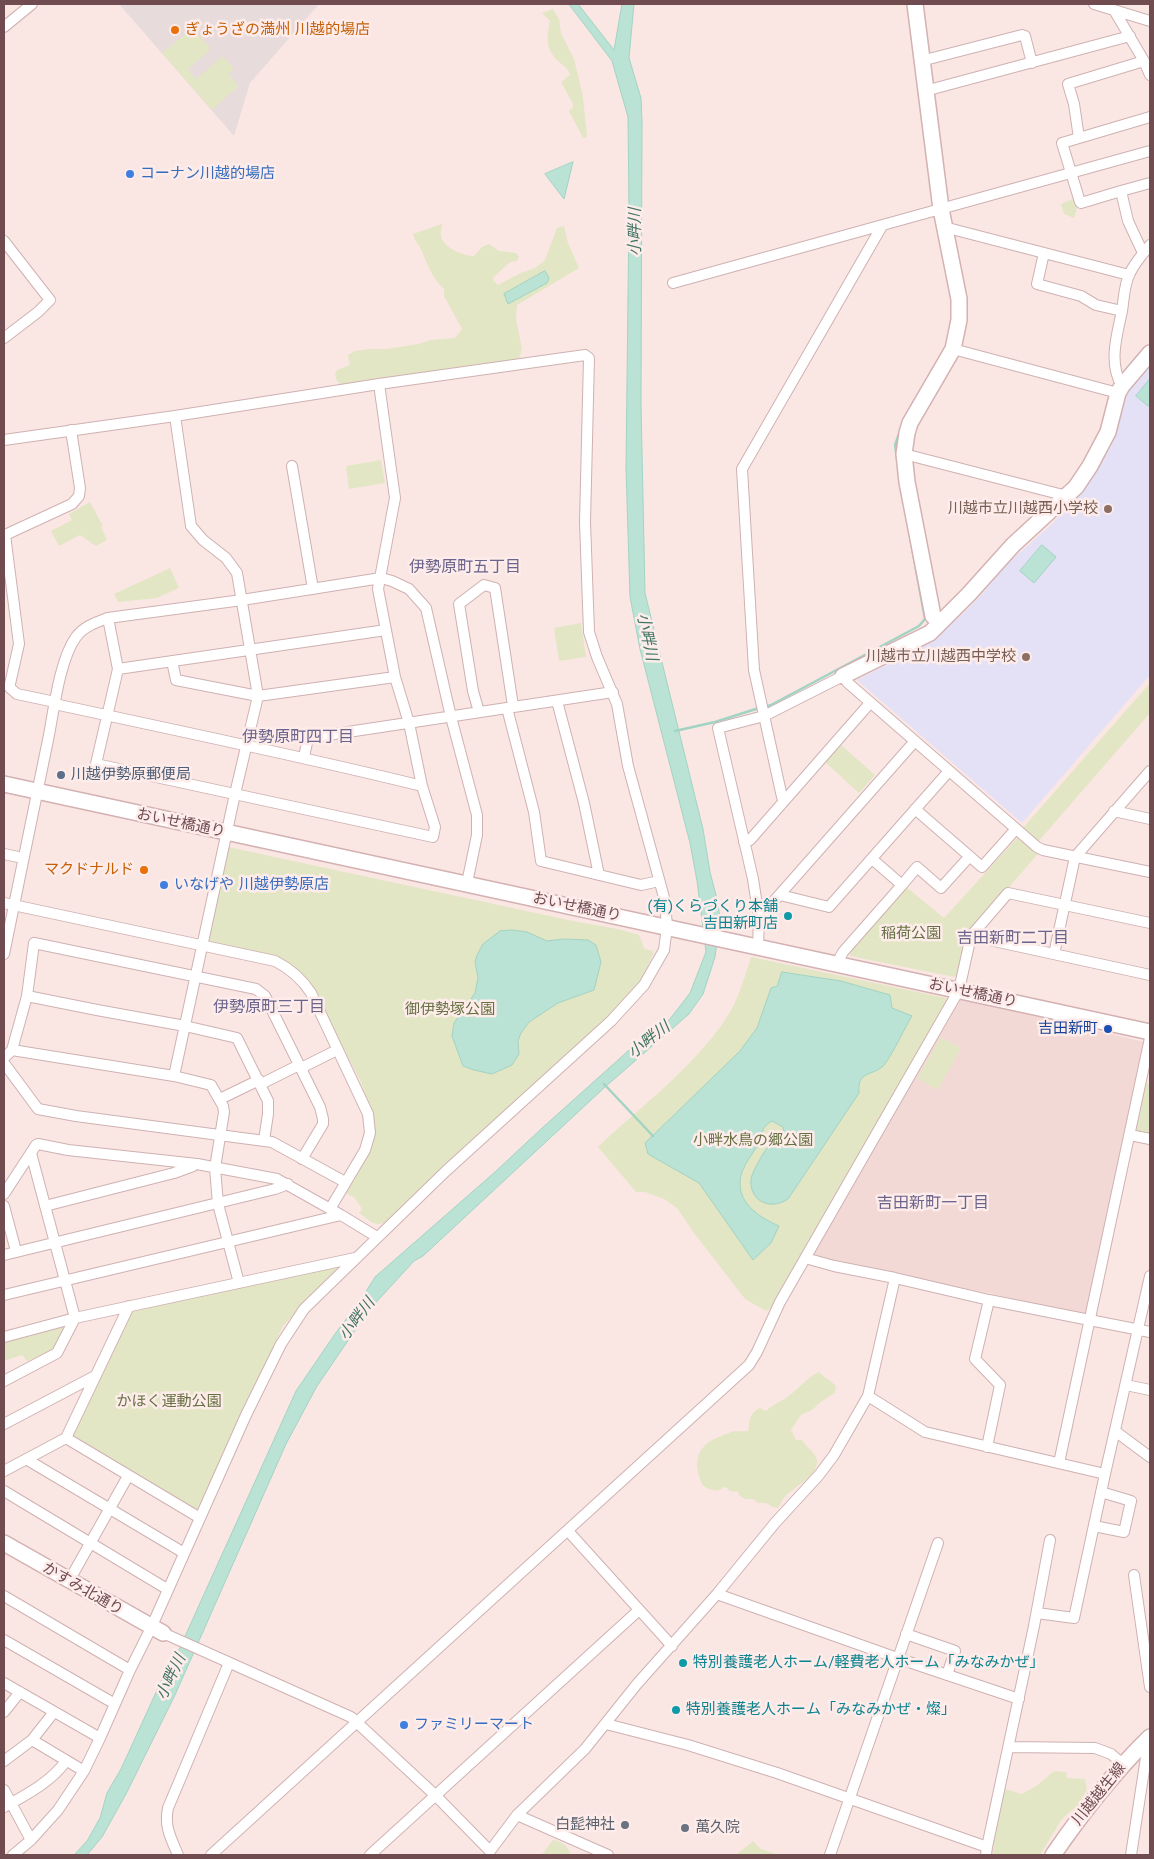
<!DOCTYPE html>
<meta charset="utf-8">
<style>
body{margin:0}
#map{position:relative;width:1154px;height:1859px;overflow:hidden;background:#fae7e4;font-family:"Work Sans",sans-serif}
canvas{display:block}
.frame{position:absolute;inset:0;border:5px solid #704c51;pointer-events:none}
</style>
<div id="map">
<canvas width="1154" height="1859"></canvas>
<div class="frame"></div>
</div>
<script>
const ctx = document.querySelector('canvas').getContext('2d');
ctx.lineJoin = 'round';
function fill(path, color) { ctx.fillStyle = color; ctx.fill(path, 'evenodd'); }
function stroke(path, color, width, dash) { ctx.strokeStyle = color; ctx.lineWidth = width; ctx.lineCap = dash ? 'butt' : 'round'; ctx.setLineDash(dash || []); ctx.stroke(path); }
function drawText(font, color, halo, rows, align = 'center') {
  ctx.font = font + ' "Work Sans","Noto Sans JP",sans-serif'; ctx.lineWidth = 5; ctx.setLineDash([]); ctx.textBaseline = 'middle'; ctx.strokeStyle = halo; ctx.fillStyle = color; for (const [text, x, y, turn = 0] of rows) {
    ctx.save(); ctx.translate(x, y); ctx.rotate((+turn || 0) * Math.PI / 180); ctx.textAlign = isNaN(turn) ? turn : align; if (halo) ctx.strokeText(text, 0, 0); ctx.fillText(text, 0, 0); ctx.restore();
  }
}
fill(new Path2D(`
 M961 999 1145 1042 1089 1318 994 1294 847 1265 812 1254Z`), '#f3d9d6');
fill(new Path2D(`
 M119 4H319L250 83 234 136Z`), '#e8dbdb');
fill(new Path2D(`
 M1150 366V675L1022 823 857 680 937 639 948 625 964 613 981 595 1008 563 1053 523 1095 473 1112 445 1128 392Z`), '#e4e1f6');
fill(new Path2D(`
 M553 9 559 19 561 33 574 59 583 97 587 137 583 138 569 111 573 107V104L561 82 570 75C566 64 563 67 557 60 545 48 547 35 550 21L542 13Z
 M192 28 211 49 188 69 196 79 223 56 234 69 228 74 239 86 212 110 162 53Z
 M1075 198 1078 205 1074 218 1064 214 1061 204Z
 M442 224C442 228 440 233 441 236 443 248 464 256 474 256L482 247 489 244 499 251 516 253 519 257 517 261 510 262 494 277 493 280 498 285 521 273 535 268 545 260 557 228 564 226 568 243 579 268 517 305 516 319 522 349 519 359 499 364 484 363 387 379 380 378 341 385 337 381 335 374 337 370 350 365 348 355 355 351 370 349H387L419 344 430 340 455 338 462 329 444 296V289C433 280 427 264 422 251 420 245 415 243 413 234Z
 M381 460 385 483 349 489 346 466Z
 M90 502 103 526 101 527 107 540 96 546 80 535 59 546 51 531 72 520 69 514Z
 M170 568 179 588 157 598 118 602 114 594Z
 M581 623 586 657 559 661 554 628Z
 M1150 683V713L1037 843 1022 829Z
 M840 744 875 775 859 793 825 762Z
 M1018 837 1038 854 967 935 960 972 954 977 850 956 851 951 905 886 944 918Z
 M228 847 578 922 618 929 639 935 644 948 654 952 641 981 615 1011 602 1021 526 1094 498 1116 477 1139 456 1155 391 1220C375 1228 373 1223 359 1213L362 1209 355 1198 346 1193 372 1146 374 1121 361 1082 315 993 306 978 289 963 269 955 209 943 207 939Z
 M751 957 946 998 948 1002 772 1308 766 1311 745 1299 694 1233 677 1208 664 1199 645 1192H636L598 1147C641 1106 691 1070 725 1020 738 1001 744 979 751 957Z
 M941 1037 961 1048 938 1090 917 1078Z
 M1145 1083 1150 1084V1135L1135 1132Z
 M344 1261 283 1326 197 1510 72 1438 132 1312Z
 M64 1327 66 1330 56 1350 27 1361 22 1355 4 1361V1342Z
 M819 1372C824 1378 831 1380 836 1386L835 1393 822 1401 812 1410 801 1415 791 1430 796 1440H802C806 1447 816 1453 817 1460 819 1476 793 1487 784 1498 781 1501 781 1504 778 1508L773 1507 766 1503H758L753 1499H745L740 1496 738 1492 729 1491 728 1488 724 1487C717 1493 711 1490 703 1486 693 1465 695 1448 716 1438 722 1436 729 1432 735 1431 740 1431 743 1432 748 1431 750 1421 749 1413 760 1408L766 1411C773 1404 783 1401 790 1395 800 1387 808 1377 819 1372Z
 M1054 1771 1066 1772 1067 1778 1085 1779 1087 1790 1079 1804 1062 1819 1040 1855H993L994 1839 1005 1789 1022 1794 1036 1786Z
 M553 1840C561 1841 569 1847 571 1855H540L543 1853Z
 M753 1841 761 1849 779 1855H736Z`), '#e3e6c4');
const water = new Path2D(`
 M569 4H578L614 50 622 4H634L629 58 641 98 642 121 641 405 645 593 703 829 710 872 716 895 720 917 715 957 703 994 689 1014 605 1087 423 1256 414 1261 369 1310 317 1386 286 1444 175 1695 126 1794 102 1837 87 1855H74L87 1841 100 1818 107 1793 121 1769 174 1653 177 1654 296 1391 335 1334 362 1298 375 1277 495 1172 541 1129 647 1034 653 1033 670 1019 690 993 706 952 697 881 690 843 640 649 630 597 626 468 629 210 628 117 612 61Z
 M573 162 564 199 545 174Z
 M545 271 549 278 547 283 508 304 504 294Z
 M1150 379V404L1148 406 1136 396Z
 M1042 545 1056 557 1034 583 1020 571Z
 M513 930 527 932 547 941 564 939 588 940 596 945 601 962 594 990 558 1003 529 1022 521 1033 518 1041 519 1054 512 1065 492 1074 474 1070 463 1066 452 1036 454 1023 475 993 478 978 475 962 477 955 483 944 500 931Z
 M782 972 841 981 890 995 892 1008 912 1016C906 1025 889 1062 882 1067 870 1076 857 1072 859 1093L788 1199C770 1211 749 1201 751 1179 752 1172 765 1149 770 1145 773 1143 778 1142 781 1141L784 1134 783 1127 772 1121C765 1125 761 1129 763 1137 756 1150 740 1167 740 1182 739 1205 761 1218 779 1226L771 1243 753 1260 699 1183 648 1154 645 1143 740 1051 757 1028 771 988 777 986Z`);
fill(water, '#bae2d5');
stroke(water, '#a2d3c3', 1);
stroke(new Path2D(`
 M897 458 895 445 900 431
 M765 707 771 705 919 626 925 619 907 520
 M675 731 715 722 759 708
 M604 1084 653 1136`), '#a2d3c3', 2.5);
const street = new Path2D(`
 M1094 4 1150 21
 M1114 10 1144 61 1150 75
 M4 27 32 4
 M921 61 1022 35 1025 36 1032 63
 M925 91 1130 36
 M1079 138 1150 117
 M1121 191 1150 183
 M944 227 1129 275
 M4 241 50 300 38 312 4 338
 M1044 253 1037 284 1081 296 1096 305 1122 311
 M1143 253 1128 221 1121 191 1081 203 1080 202 1062 143 1079 138 1074 104 1068 84 1144 61
 M673 283 1150 151
 M953 349 1118 393
 M1122 386C1108 363 1117 335 1122 311 1124 299 1124 284 1130 273 1135 262 1143 254 1150 245
 M4 440 175 416 379 384 585 355 589 358 585 522 589 632 597 657 617 704 628 766 665 901 667 927 664 950 644 985 611 1021 446 1171 304 1309 281 1344 246 1415 151 1628 130 1670 100 1738 84 1771 58 1810 31 1840 13 1855
 M904 454 1067 496
 M292 466 313 589
 M108 618 118 669 96 764 433 837 435 827 422 786 409 723 395 677 378 589 395 498 379 384
 M172 661 176 680 258 696 395 677
 M118 669 386 630
 M557 701 584 803 599 875
 M55 702 17 694 10 688V684L19 644 5 535 72 504 79 496 80 488 71 430
 M55 704C178 731 301 756 422 786
 M507 708 534 812 541 861 641 885 659 881
 M479 712 473 691 459 604 484 585 495 588 513 706
 M304 757 308 738 613 692
 M785 800 782 797 754 670 742 469 882 226
 M915 809 982 867 1015 830
 M1114 811 1150 819
 M744 842 750 840 870 703
 M4 854 23 858
 M902 885 917 867 941 888 969 857
 M780 895 829 907 949 771
 M4 903 275 961C291 969 302 979 311 993L368 1114 370 1133 365 1150 330 1209
 M759 918 915 741
 M971 936 1150 975
 M758 947 759 918 753 879 718 728 764 716 843 676 848 683 1037 847 1043 850 1150 872
 M4 954C19 881 34 808 49 735 54 708 60 659 76 637 84 626 97 622 108 618L242 600 381 578 392 581 409 589 426 608 451 717 477 815V835L467 883
 M1054 954 1075 857 1150 771
 M837 963 843 952 902 885 872 859
 M27 996 97 1010 185 1026 237 1038 268 1101V1114L264 1140
 M12 1050 174 1076 211 1085 223 1106 224 1112 215 1168 218 1204 239 1283
 M4 1058 12 1050 27 996 34 943 256 989 265 996 320 1107 323 1119V1124L302 1159
 M4 1063 38 1109 76 1116 272 1142 345 1182
 M301 1068 337 1050
 M174 1076 235 794 258 696 237 573 226 558 203 540 191 526 175 416
 M261 1084 299 1065
 M220 1099 259 1080
 M1130 1135 1150 1139
 M4 1194 36 1145 38 1144 68 1150 197 1164 277 1179 341 1215 377 1237
 M4 1206 16 1251
 M45 1206 174 1173 193 1166
 M4 1255 275 1189 288 1184
 M805 1258 834 1266 895 1278 989 1300 1150 1332
 M4 1295 341 1215
 M4 1337 75 1318 355 1258
 M4 1381 57 1353 75 1318 31 1153
 M1126 1385 1150 1390
 M868 1396 925 1432 1105 1474 1074 1618 1037 1613
 M4 1424 95 1376
 M1115 1431 1150 1457
 M66 1438 200 1518
 M987 1447 1000 1385 975 1359 989 1300
 M26 1459 184 1553
 M1059 1463 1150 1038
 M4 1471 66 1438 129 1306
 M1105 1474 1150 1276
 M4 1491 167 1589
 M1094 1526 1124 1532 1131 1501 1101 1492
 M568 1531 672 1646
 M1134 1575 1150 1687
 M69 1581 128 1476
 M717 1594 897 1658 1019 1699
 M4 1596 130 1670
 M163 1633 351 1717 435 1795 490 1851 517 1815 585 1749 637 1684 717 1594 775 1523 819 1475 834 1455 868 1396 895 1278
 M906 1634 955 1651 947 1675
 M4 1640 115 1704
 M4 1683 100 1738
 M4 1712 20 1692
 M606 1724 688 1745 777 1773 987 1847 986 1855
 M32 1740 84 1771
 M1010 1747 1095 1748 1111 1754 1123 1764
 M4 1761 32 1740 54 1712
 M4 1790 31 1840
 M4 1807C26 1795 51 1782 66 1761
 M517 1815 608 1855
 M987 1847 1034 1626 1050 1540
 M178 1855C171 1838 164 1827 168 1808L229 1663
 M211 1855 749 1365 757 1352 780 1302 959 990 971 936 1008 893 1150 923
 M370 1855 639 1610
 M830 1855 938 1543
 M1131 1855 1149 1738`);
const secondary = new Path2D(`
 M915 4 941 209 959 299V320L953 349 910 423 907 433 904 454 907 482 933 616 940 623
 M843 676 930 633 969 594 1013 545 1076 487 1090 466 1108 432 1118 393 1122 386 1150 353
 M4 784 1150 1032
 M4 1543 163 1633
 M1053 1855C1082 1813 1113 1773 1150 1737`);
stroke(street, '#cfb1b2', 12);
stroke(secondary, '#d4b1b2', 18);
stroke(street, '#fff', 10);
stroke(secondary, '#fff', 15);
for (const [x, y, r, color] of [
 [175,30,5,"#e8710a"],
 [130,174,5,"#3f7fe0"],
 [1108,509,5,"#8d6e63"],
 [1026,657,5,"#8d6e63"],
 [61,775,5,"#5c6f8a"],
 [144,870,5,"#e8710a"],
 [164,885,5,"#3f7fe0"],
 [788,916,5,"#0f9aa8"],
 [1108,1029,5,"#1a4fb4"],
 [683,1663,5,"#0f9aa8"],
 [676,1710,5,"#0f9aa8"],
 [404,1725,5,"#3f7fe0"],
 [625,1825,5,"#6b7280"],
 [685,1828,5,"#6b7280"]
]) { const dot = new Path2D(); dot.arc(x, y, r, 0, 2 * Math.PI); ctx.fillStyle = color; ctx.fill(dot); stroke(dot, '#fdecea', 2); }
drawText('15px', '#c56008', '#fdecea', [
 ["ぎょうざの満州 川越的場店",185,30],
 ["マクドナルド",134,870,"right"]
], 'left');
drawText('15px', '#366cbe', '#fdecea', [
 ["コーナン川越的場店",140,174],
 ["いなげや 川越伊勢原店",174,885],
 ["ファミリーマート",414,1725]
], 'left');
drawText('15px', '#785e54', '#fdecea', [
 ["川越市立川越西小学校",1098,509],
 ["川越市立川越西中学校",1016,657]
], 'right');
drawText('15px', '#4e5e75', '#fdecea', [
 ["川越伊勢原郵便局",71,775]
], 'left');
drawText('15px', '#704c51', '#fdecea', [
 ["おいせ橋通り",181,823,12],
 ["おいせ橋通り",577,907,12],
 ["おいせ橋通り",973,993,12],
 ["かすみ北通り",83,1589,30],
 ["川越越生線",1099,1794,-51]
]);
drawText('15px', '#0d838f', '#fdecea', [
 ["(有)くらづくり本舗",778,907,"right"],
 ["吉田新町店",778,924,"right"],
 ["特別養護老人ホーム/軽費老人ホーム「みなみかぜ」",693,1663],
 ["特別養護老人ホーム「みなみかぜ・燦」",686,1710]
], 'left');
drawText('15px', '#667042', '#fdecea', [
 ["稲荷公園",911,934],
 ["御伊勢塚公園",450,1010],
 ["小畔水鳥の郷公園",753,1141],
 ["かほく運動公園",169,1402]
]);
drawText('15px', '#164399', '#fdecea', [
 ["吉田新町",1098,1029]
], 'right');
drawText('15px', '#5b616d', '#fdecea', [
 ["白髭神社",615,1825],
 ["萬久院",695,1828,"left"]
], 'right');
drawText('italic 16px', '#417564', '#fdecea', [
 ["小畔川",635,232,-90],
 ["小畔川",647,637,78],
 ["小畔川",649,1040,-38],
 ["小畔川",357,1319,-53],
 ["小畔川",171,1677,-65]
]);
drawText('16px', '#6b648c', '#fdecea', [
 ["伊勢原町五丁目",465,567],
 ["伊勢原町四丁目",298,737],
 ["吉田新町二丁目",1013,938],
 ["伊勢原町三丁目",269,1007],
 ["吉田新町一丁目",933,1203]
]);
</script>
